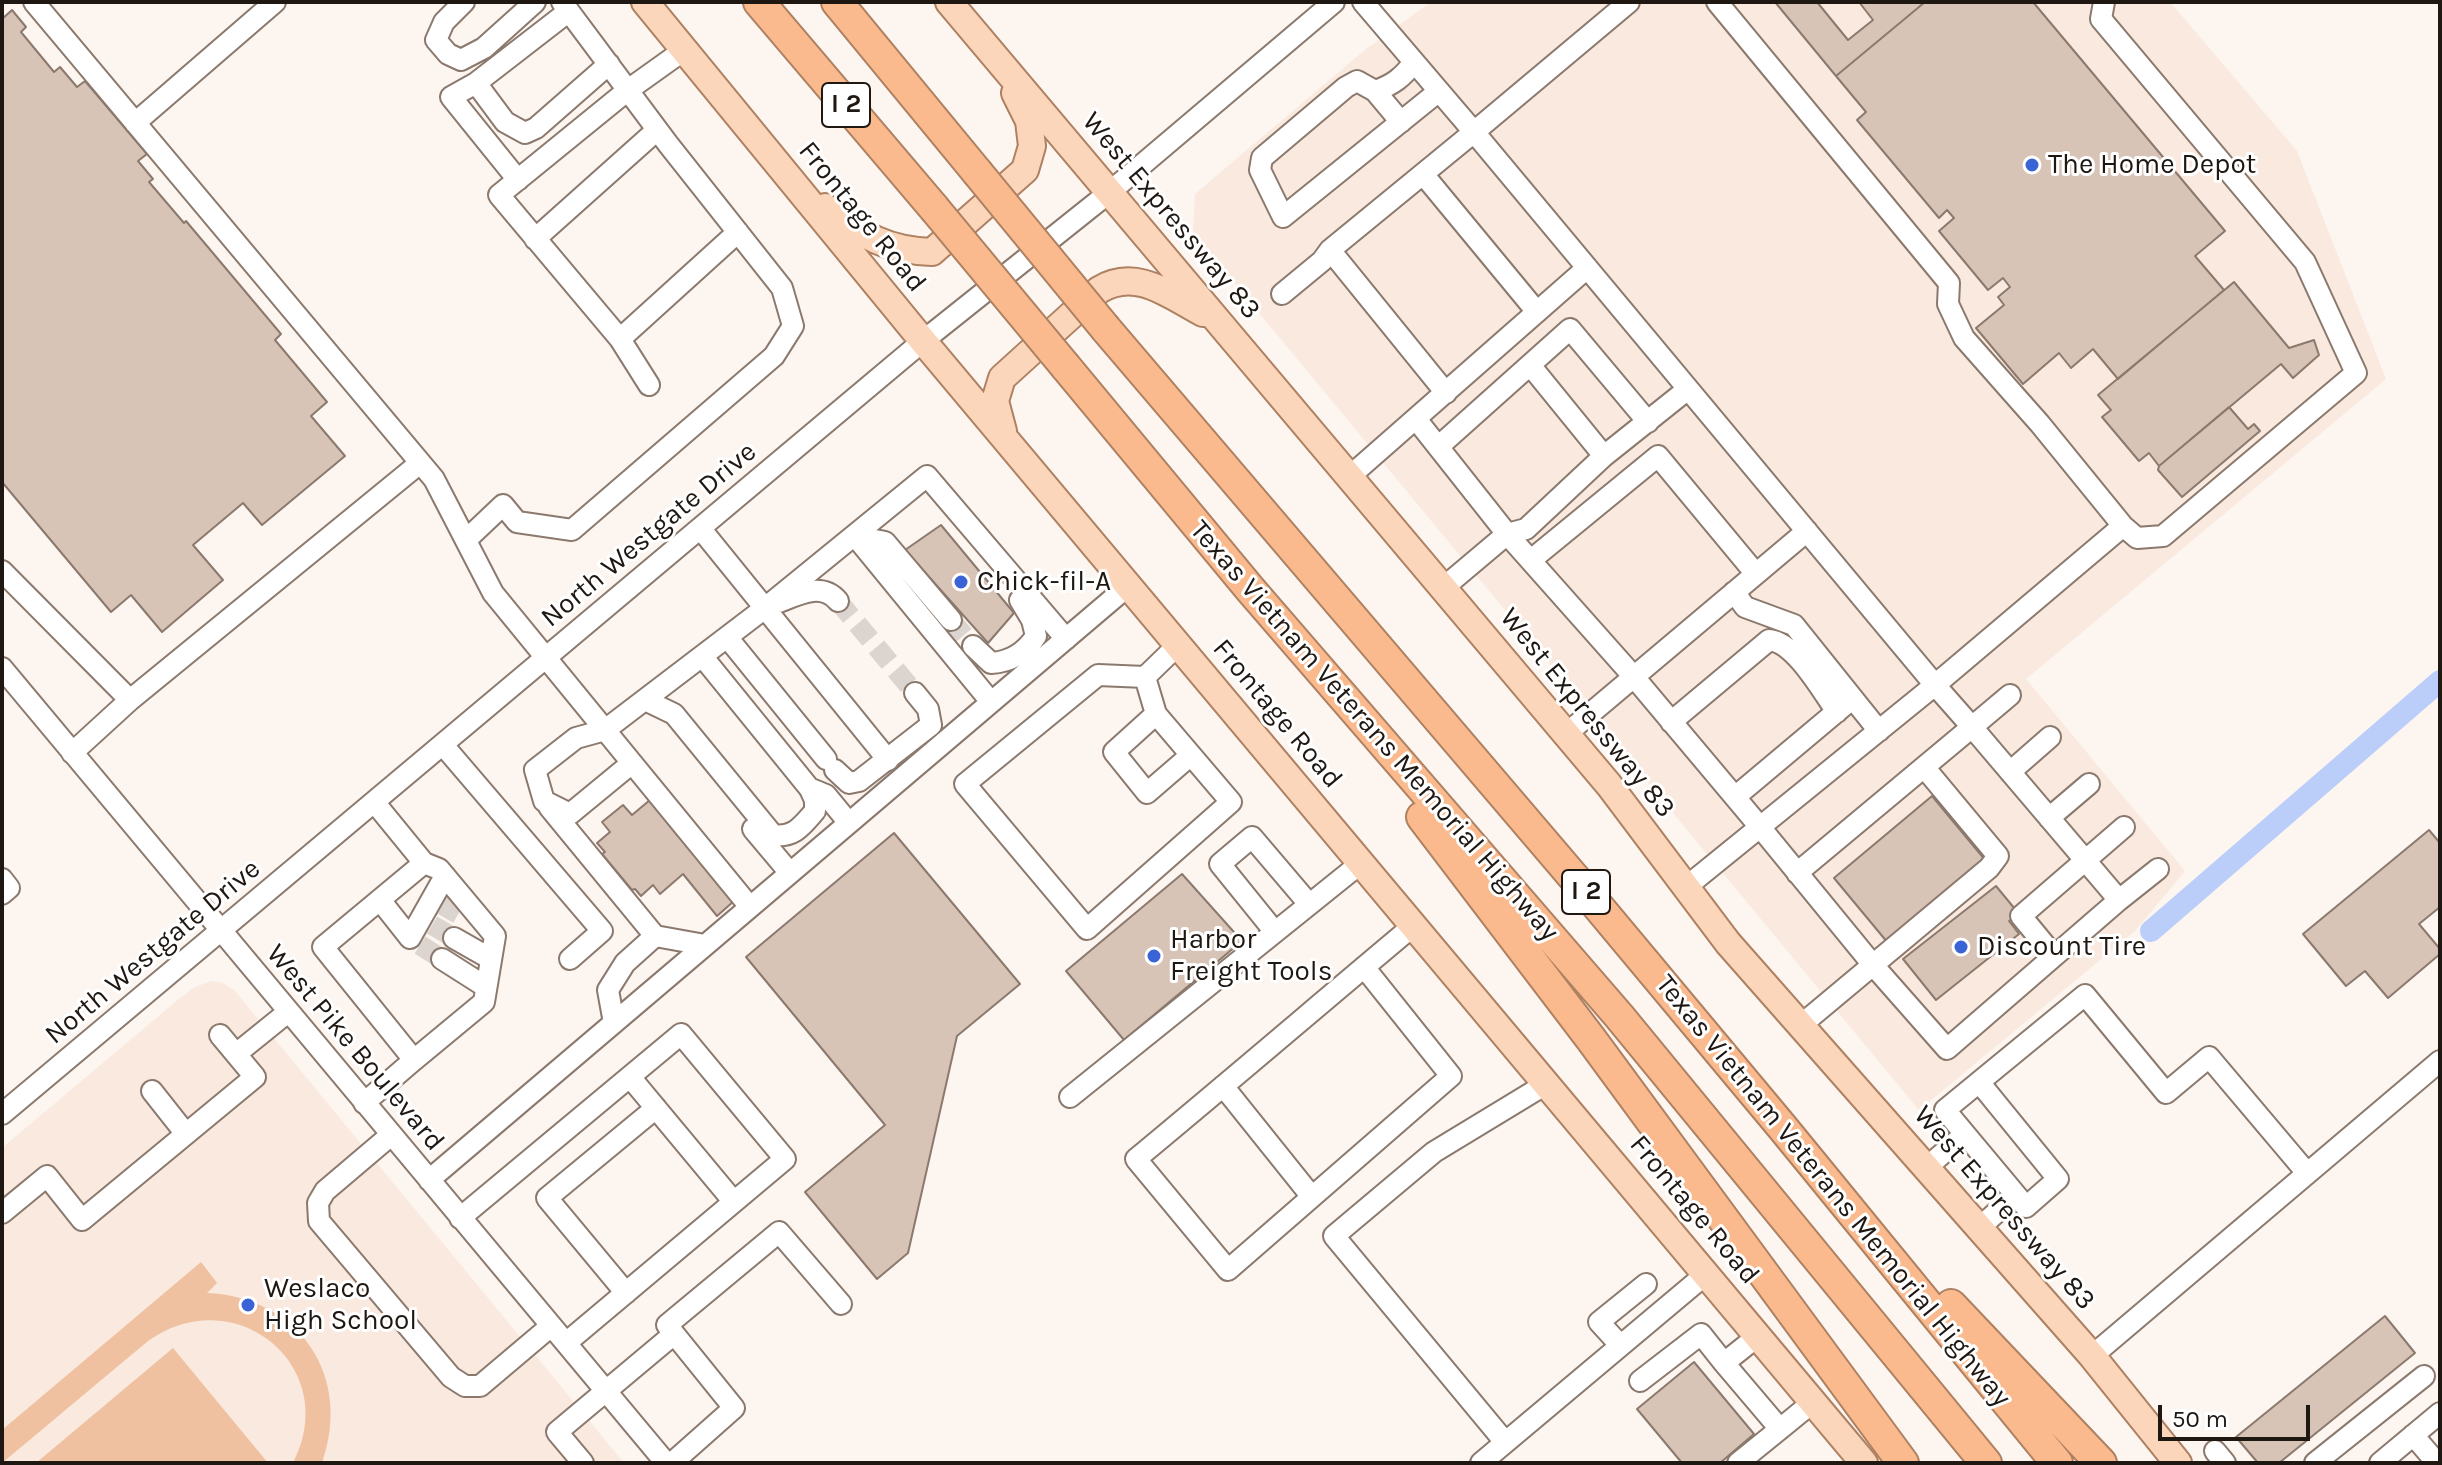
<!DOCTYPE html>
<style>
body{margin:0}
#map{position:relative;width:2442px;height:1465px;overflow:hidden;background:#fdf5f0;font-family:Karla,sans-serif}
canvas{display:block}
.frame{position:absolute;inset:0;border:4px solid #1e1712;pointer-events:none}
.scale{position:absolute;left:2158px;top:1405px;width:152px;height:36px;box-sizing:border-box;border:4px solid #1e1712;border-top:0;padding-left:10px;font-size:24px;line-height:28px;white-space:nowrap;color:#1e1712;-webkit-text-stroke:6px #fff;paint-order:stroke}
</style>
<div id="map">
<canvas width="2442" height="1465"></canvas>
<div class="frame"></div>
<div class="scale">50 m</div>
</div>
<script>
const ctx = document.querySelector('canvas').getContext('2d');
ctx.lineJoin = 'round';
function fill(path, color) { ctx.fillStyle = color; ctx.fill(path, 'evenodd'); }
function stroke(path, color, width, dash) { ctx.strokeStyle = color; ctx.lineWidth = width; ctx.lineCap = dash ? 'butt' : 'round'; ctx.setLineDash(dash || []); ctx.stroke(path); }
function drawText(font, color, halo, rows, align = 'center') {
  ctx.font = font + ' Karla,sans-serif'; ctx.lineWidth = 6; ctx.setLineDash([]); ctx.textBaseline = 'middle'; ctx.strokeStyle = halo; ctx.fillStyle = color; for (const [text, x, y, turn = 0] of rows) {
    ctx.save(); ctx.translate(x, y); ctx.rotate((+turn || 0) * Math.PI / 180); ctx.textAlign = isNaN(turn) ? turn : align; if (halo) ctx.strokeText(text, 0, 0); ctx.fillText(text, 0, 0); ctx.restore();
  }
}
fill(new Path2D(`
 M1431 2H2170L2297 151 2386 379 2026 679 2185 871 2135 931 1919 1110 1193 233 1195 194 1365 50Z
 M212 981 223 983 235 991 624 1463H2V1148L180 998 195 987Z`), '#f9e9de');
fill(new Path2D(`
 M201 1262 217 1283 207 1293C299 1297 353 1376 322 1463H293C343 1367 235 1279 148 1341L2 1463V1430Z
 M173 1348 268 1463H36Z`), '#efc1a1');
stroke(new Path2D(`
 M2151 931 2440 681`), '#bacef9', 22);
const building = new Path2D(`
 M1775 2H1817L1848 40 1873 20 1859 2H1925L1836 76Z
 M1925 2H2033L2225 231 2195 256 2224 290 2118 379 2093 349 2071 368 2059 353 2023 384 1976 328 2004 305 1998 297 2010 287 2003 278 1988 290 1939 231 1954 218 1947 210 1939 218 1857 120 1866 112 1836 76Z
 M12 10 26 27 21 32 54 72 60 67 77 87 85 81 147 154 138 161 153 179 149 182 184 223 186 221 281 334 275 340 327 402 311 416 345 456 262 525 243 503 193 545 223 580 162 632 131 595 111 612 2 482V19Z
 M2234 282 2289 348 2314 340 2319 355 2293 378 2281 364 2159 466 2149 453 2139 461 2102 417 2111 410 2098 395Z
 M2229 407 2248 429 2254 424 2260 431 2182 497 2158 470 2159 466Z
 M941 525 1014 613 988 643 905 550Z
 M1932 796 1986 861 1888 943 1834 878Z
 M650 800 734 901 717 916 683 874 660 894 653 885 641 896 635 889 632 890 602 854 605 852 597 843 610 832 602 822 623 805 632 815Z
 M2429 830 2440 843V907L2419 924 2440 949V954L2388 998 2365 971 2346 986 2303 934Z
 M894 833 1020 984 957 1036 908 1253 877 1279 805 1192 885 1125 746 957Z
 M1182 874 1242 941 1124 1040 1066 971Z
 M1996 886 2019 914 2009 921 2019 934 1936 1000 1903 959Z
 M2385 1316 2415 1353 2279 1463H2258L2236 1437Z
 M1694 1362 1754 1434 1720 1463H1682L1637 1409Z`);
fill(building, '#d8c4b7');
stroke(building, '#8b796d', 2);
stroke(new Path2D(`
 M838 601 915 693
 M951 620 973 646
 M441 904 465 918
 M432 925 454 938
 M420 945 442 959`), '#dcd4cf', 20, [20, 10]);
const minor = new Path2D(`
 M34 2 434 479 493 593 605 730 765 608 927 476 1066 639
 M464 2 444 22 436 40 448 54 461 60 484 48 535 2
 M1363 2 1474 132 1629 2
 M1717 2 1949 283 1948 304 1964 338 2040 424 2123 526
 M476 83 505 122 525 133 536 128 609 64
 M1375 91C1393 85 1403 77 1414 62
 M1401 122 1375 91 1357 81 1346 87 1262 158 1260 170 1283 217 1439 91
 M135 123 275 2
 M1423 174 1537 312
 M518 180 451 97 476 83 569 11
 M535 239 657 130
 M1330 250 1446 393
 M1282 294 1322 261 1330 250 1474 132 1935 685 2123 526 2137 538 2163 536 2356 373 2305 262 2101 19 2104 2
 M620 339 499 195 628 90 684 50
 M1530 365 1604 456
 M649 385 620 339 738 232
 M1688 389 1604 456 1526 529 1507 534 1634 677 1760 827 1935 685 1972 727 1797 873
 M1416 419 1507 534 1443 588
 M1438 447 1570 329 1648 422
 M1349 477 1587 268
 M700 528 888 760
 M855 536 991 702
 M855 536 885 542 951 620
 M466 540 503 505 517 522 572 530 774 356 793 326 782 288 668 144 562 2
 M1531 560 1658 456 1756 574
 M2 571 130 700 420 463
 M1734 592 1745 607 1794 625 1879 731
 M779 602C799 594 822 582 838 601
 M727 637 826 759
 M973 646 991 663C1010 662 1025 653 1036 636L1032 620 1020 600
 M2 668 666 1463
 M1145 677 1156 714 1231 802 1087 929 965 784 1098 675 1145 677 1178 645
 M645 700 674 714 773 835C794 838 802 826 815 811V800L810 789 702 656
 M1156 714 1114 752 1147 793 1191 755
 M1671 722 1769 640C1795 642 1822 691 1837 712
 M1566 734 1807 531
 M443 745 602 931 570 959
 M72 753 130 700
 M632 763 570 814 544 801 535 770 576 738 605 730 750 907
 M835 770 849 783 859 781 931 725 928 709 915 693
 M2010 772 2050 737
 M809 788 826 795 849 823
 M1735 797 1847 703
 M375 803 424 863 323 947 414 1060 484 1002 495 936 439 869 424 863
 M549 807 655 936 705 945
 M2049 818 2089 784
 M753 829 790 873
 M2 879 9 888 2 894
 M1686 887 1760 827 1873 965 1947 1049 2119 900 1972 727 2010 695
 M380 900 410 938 445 876
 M2119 900 2158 869
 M1275 932 1220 864 1252 837 1309 904
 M454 938 491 959
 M2054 956 2021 916 2124 827
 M442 959 486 987
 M1364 967 1451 1076 1228 1270 1136 1159C1229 1082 1321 1003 1413 926
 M614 1023 608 990 625 963 655 936
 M1801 1025 1989 868 1998 856 1924 767
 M236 1054 288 1012
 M630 1077 734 1202
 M1223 1086 1312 1197
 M152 1091 186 1134
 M1070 1097 1361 863
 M364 1103 414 1060
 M2 1114 923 341 1111 191 1334 2
 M1965 1134 2026 1207 2058 1179 1979 1082
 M391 1135 325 1191 318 1203 319 1221 451 1377 465 1386H480L551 1326
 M1926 1168 1965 1134 1945 1110 2085 995 2166 1093 2209 1057 2307 1173
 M429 1180 1128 586
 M2 1213 47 1176 82 1220 255 1077 220 1035
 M460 1218 681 1034 785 1159 566 1343
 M1979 1228 2016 1195
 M626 1293 547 1198 656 1108
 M1620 1345 1599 1322 1646 1284
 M2092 1356 2440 1061
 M1724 1363 1780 1429 1813 1402
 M1640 1381 1701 1334 1724 1363 1758 1336
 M2413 1435 2437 1463
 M1505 1442 1334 1236 1434 1152 1546 1084
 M2215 1451 2225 1463
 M583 1463 557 1432 674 1334
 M672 1463 734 1408 667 1325 779 1232 841 1304
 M1481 1463 1706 1274
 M1738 1463 1780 1429
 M2315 1463 2424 1376
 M2380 1463 2440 1413`);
const major = new Path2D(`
 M645 2 923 341 1864 1463
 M949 2 1609 785 1728 943 2092 1356 2178 1463
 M825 207C864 235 883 250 932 252L1025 170 1032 146 1029 121 1015 93
 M1003 431 995 401 1002 378 1099 290C1136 267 1169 295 1203 313`);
const highway = new Path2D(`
 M759 2 934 208
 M837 2 977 172
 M1106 329 1576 880 1783 1128 2057 1463
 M1066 367 1250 589 1619 1016 1986 1463
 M1422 817 1591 1039 1903 1463
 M1951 1305 2101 1463`);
stroke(minor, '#8b796d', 24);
stroke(major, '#ad8162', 30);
stroke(highway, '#ad8162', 34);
stroke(minor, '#fff', 20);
stroke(major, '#fcd6bb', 26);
stroke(highway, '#faba8d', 30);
const highwayBridge = new Path2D(`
 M977 172 1106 329
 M934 208 1066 367`);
stroke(highwayBridge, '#ad8162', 34, []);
stroke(highwayBridge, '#faba8d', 30);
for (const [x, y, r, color] of [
 [2032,165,8,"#3a64d5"],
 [961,582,8,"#3a64d5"],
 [1961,947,8,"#3a64d5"],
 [1154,956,8,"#3a64d5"],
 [248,1305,8,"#3a64d5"]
]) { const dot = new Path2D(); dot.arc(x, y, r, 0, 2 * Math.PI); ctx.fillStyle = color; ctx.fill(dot); stroke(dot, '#fff', 3); }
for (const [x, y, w] of [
 [846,105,48],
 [1586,892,48]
]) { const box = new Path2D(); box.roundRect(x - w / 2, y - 22, w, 44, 6); ctx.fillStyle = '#fff'; ctx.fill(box); stroke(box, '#1e1712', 2); }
drawText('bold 26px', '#1e1712', null, [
 ["I 2",846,105],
 ["I 2",1586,892]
]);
drawText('28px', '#1e1712', '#fff', [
 ["The Home Depot",2048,165],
 ["Chick-fil-A",977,582],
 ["Harbor",1170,940],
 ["Freight Tools",1170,972],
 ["Discount Tire",1977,947],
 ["Weslaco",264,1289],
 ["High School",264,1321]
], 'left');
drawText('28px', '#1e1712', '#fff', [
 ["West Expressway 83",1171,216,50],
 ["Frontage Road",862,217,51],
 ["North Westgate Drive",649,535,-40],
 ["West Expressway 83",1587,713,51],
 ["Frontage Road",1277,714,50],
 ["Texas Vietnam Veterans Memorial Highway",1374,731,49],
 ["North Westgate Drive",153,952,-40],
 ["West Pike Boulevard",355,1048,50],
 ["Texas Vietnam Veterans Memorial Highway",1833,1191,51],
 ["West Expressway 83",2004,1208,49],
 ["Frontage Road",1694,1210,50]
]);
</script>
